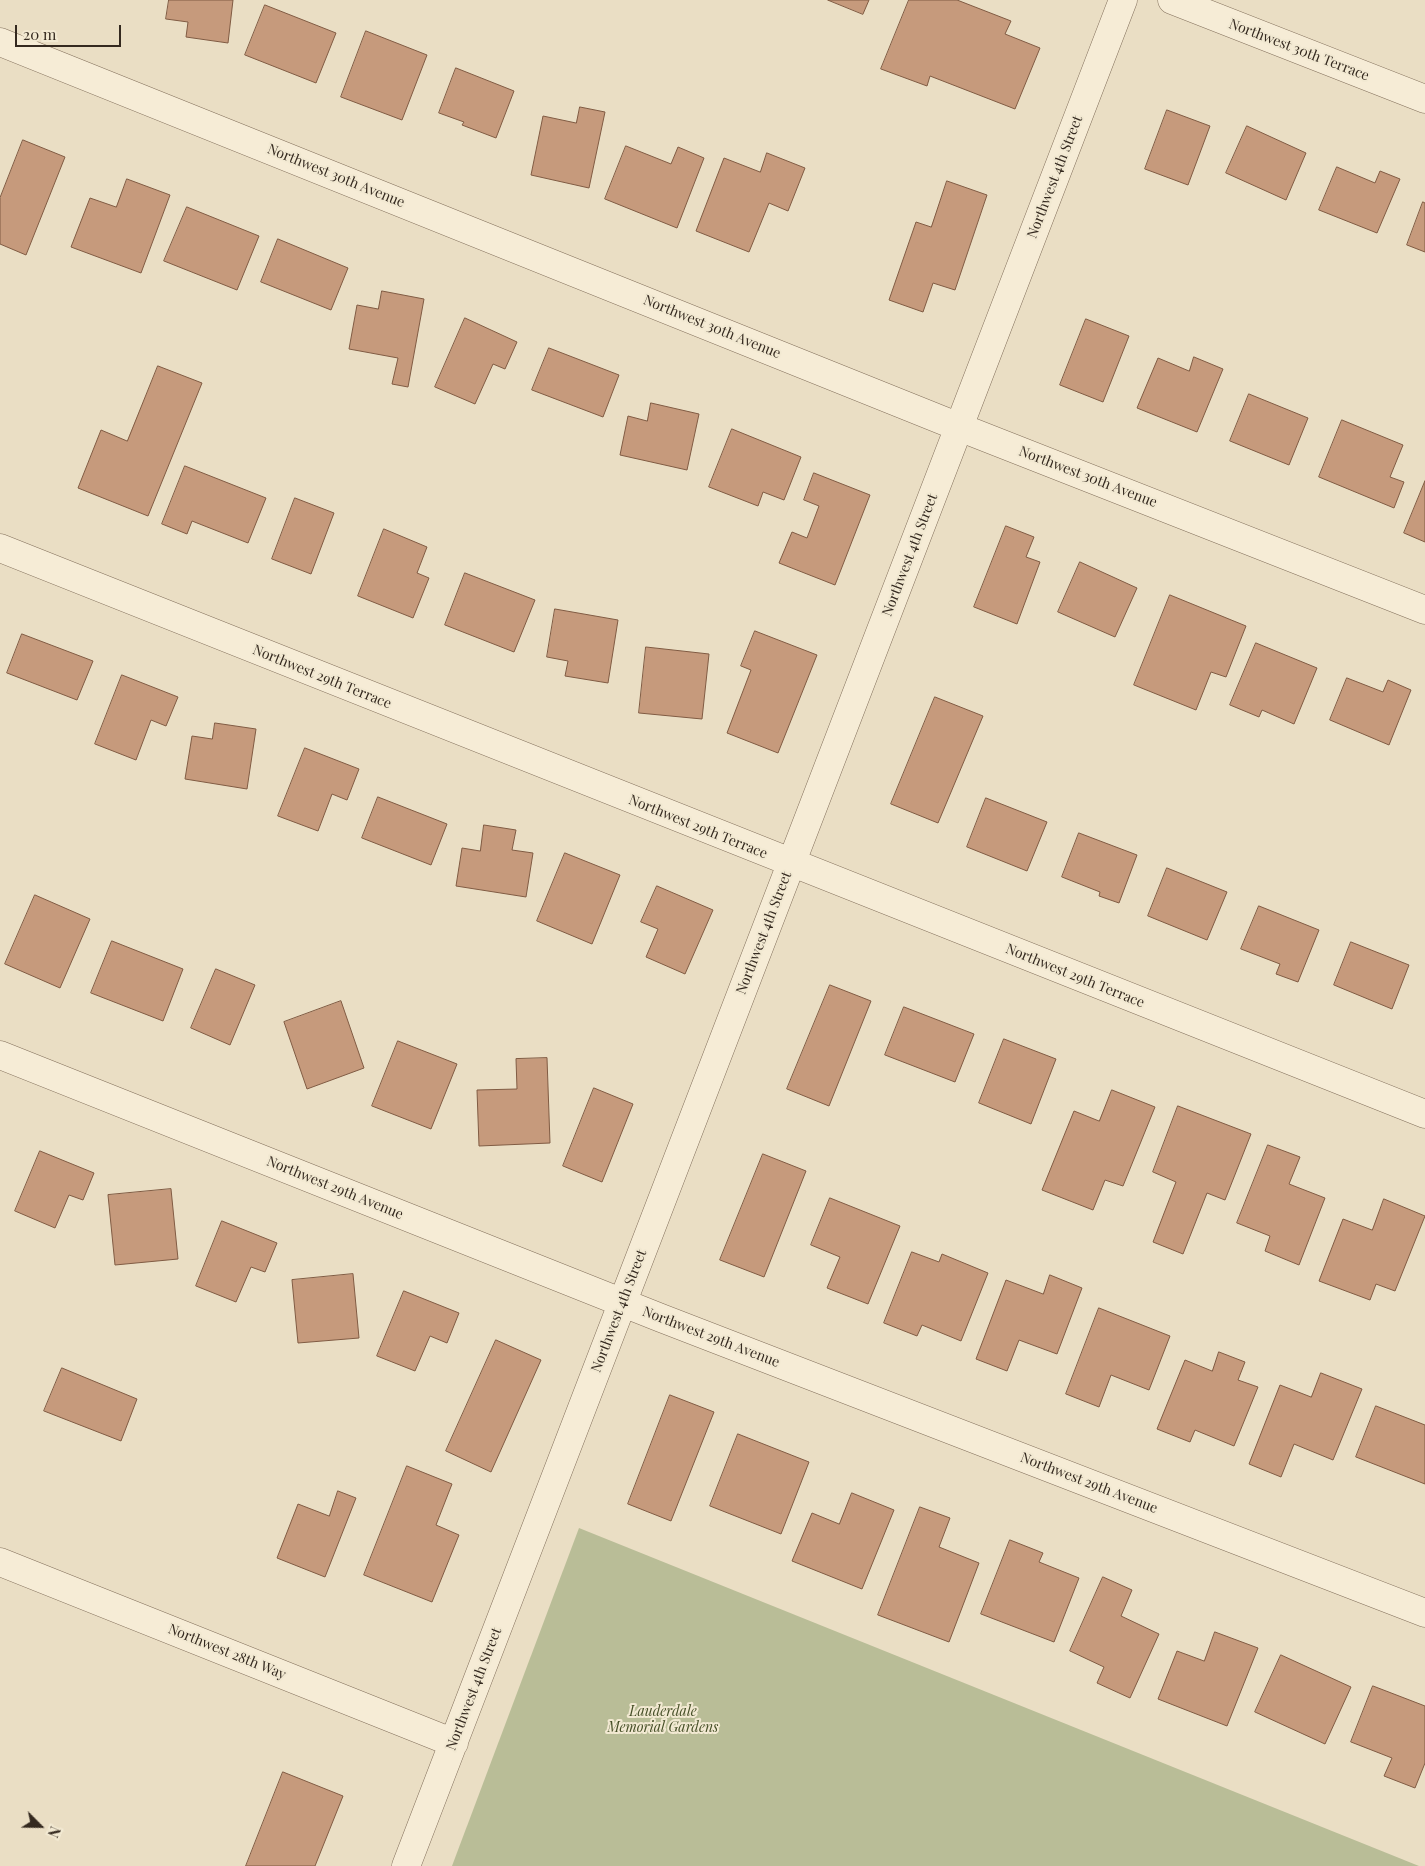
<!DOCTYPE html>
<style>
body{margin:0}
#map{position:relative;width:1425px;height:1866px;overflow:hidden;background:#eadec4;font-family:"Playfair Display",serif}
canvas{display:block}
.north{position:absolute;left:15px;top:1801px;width:50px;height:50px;-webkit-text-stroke:4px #f2e9d2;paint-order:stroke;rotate:113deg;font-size:14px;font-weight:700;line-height:20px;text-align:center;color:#34291f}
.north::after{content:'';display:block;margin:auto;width:18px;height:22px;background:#34291f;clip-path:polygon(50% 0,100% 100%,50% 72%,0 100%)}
.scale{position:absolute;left:15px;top:25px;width:106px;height:22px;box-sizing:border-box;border:2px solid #34291f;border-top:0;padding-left:6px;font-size:15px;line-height:18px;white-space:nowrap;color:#34291f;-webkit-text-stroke:4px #f2e9d2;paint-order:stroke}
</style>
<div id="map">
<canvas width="1425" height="1866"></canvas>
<div class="north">N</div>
<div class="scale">20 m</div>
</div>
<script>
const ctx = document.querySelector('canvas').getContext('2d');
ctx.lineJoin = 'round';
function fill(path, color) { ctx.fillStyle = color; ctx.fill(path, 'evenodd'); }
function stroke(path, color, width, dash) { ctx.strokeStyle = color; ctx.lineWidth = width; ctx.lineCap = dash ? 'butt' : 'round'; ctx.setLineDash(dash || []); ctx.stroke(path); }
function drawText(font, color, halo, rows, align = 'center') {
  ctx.font = font + ' "Playfair Display",serif'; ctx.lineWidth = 4; ctx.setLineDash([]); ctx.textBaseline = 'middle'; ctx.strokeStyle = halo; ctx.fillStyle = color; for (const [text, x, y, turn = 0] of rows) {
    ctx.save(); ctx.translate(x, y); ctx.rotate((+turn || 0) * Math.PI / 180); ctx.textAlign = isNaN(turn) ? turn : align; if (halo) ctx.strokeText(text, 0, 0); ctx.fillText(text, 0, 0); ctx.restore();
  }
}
fill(new Path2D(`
 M579 1528 1419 1866H452Z`), '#b9bd97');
const building = new Path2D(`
 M169 0H233L228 43 186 37 188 22 166 19Z
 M828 0H869L863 14Z
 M909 0H957L1011 21 1005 34 1040 48 1015 109 930 76 927 86 881 69Z
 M265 5 336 33 316 83 245 55Z
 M366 31 427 55 402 120 341 97Z
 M456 68 514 91 496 138 462 125 464 122 439 113Z
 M580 107 605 112 589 188 531 175 543 116 576 123Z
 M1167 110 1210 126 1188 185 1145 169Z
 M1247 126 1306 153 1286 200 1226 173Z
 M23 140 65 157 26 255 0 244V198Z
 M626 146 671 164 678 147 704 158 677 228 605 199Z
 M767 153 805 168 788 211 769 203 749 252 696 231 724 158 760 172Z
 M1337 167 1375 183 1380 171 1400 179 1377 233 1319 210Z
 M127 179 170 195 141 273 71 247 90 198 116 207Z
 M947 181 987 195 955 290 933 283 923 312 889 300 916 222 931 227Z
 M1423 202 1425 203V252L1407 245Z
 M187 207 259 236 237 290 164 261Z
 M278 239 348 268 331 310 261 282Z
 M382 291 424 299 408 387 392 384 398 358 349 349 357 305 378 309Z
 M465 318 517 342 505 369 493 364 475 404 435 387Z
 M1086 319 1129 336 1103 402 1060 385Z
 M549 348 619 375 603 417 532 390Z
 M1194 357 1223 369 1197 432 1137 408 1158 358 1189 371Z
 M158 366 202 383 148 516 78 488 101 430 127 441Z
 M1249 394 1308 418 1289 465 1230 441Z
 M651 403 699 414 687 470 620 455 628 416 647 421Z
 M1342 420 1403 445 1390 477 1404 482 1394 508 1319 477Z
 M732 429 801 457 784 500 763 492 758 506 709 487Z
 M185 466 266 498 248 543 192 521 187 534 162 524Z
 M814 473 870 495 835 585 779 563 792 532 807 538 819 506 804 500Z
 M1425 481V542L1404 533Z
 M295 498 334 513 311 574 272 559Z
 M1006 526 1034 537 1026 557 1040 562 1017 624 974 607Z
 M384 529 427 547 417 573 429 578 413 618 358 596Z
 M1080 562 1137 588 1115 637 1058 612Z
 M465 573 535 600 514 652 445 625Z
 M1170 595 1246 626 1226 677 1211 672 1196 710 1134 685Z
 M555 609 618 620 608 683 565 676 568 661 547 657Z
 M755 631 817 655 778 753 727 733 751 670 741 666Z
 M22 634 93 661 77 700 7 673Z
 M1256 643 1317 668 1294 724 1262 710 1259 717 1230 705Z
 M646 647 709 654 702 719 639 713Z
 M122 675 178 697 166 726 151 720 136 760 95 744Z
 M1347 678 1383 692 1388 680 1411 690 1389 745 1330 720Z
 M935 697 983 716 938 823 891 804Z
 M215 723 256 729 247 789 185 779 192 736 212 739Z
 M305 748 359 769 347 800 332 794 318 831 278 816Z
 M378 797 447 824 431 865 362 838Z
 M986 798 1047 822 1027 871 967 847Z
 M484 825 516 830 512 850 533 853 526 897 456 886 462 848 480 851Z
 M1079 833 1137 855 1119 903 1099 896 1100 892 1062 877Z
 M565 853 620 875 592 944 537 921Z
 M1167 868 1227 892 1207 940 1148 916Z
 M657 886 713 910 685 974 646 957 658 929 641 922Z
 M35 895 90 919 60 988 5 964Z
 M1259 906 1319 930 1298 982 1276 974 1280 964 1241 949Z
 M112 941 183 969 163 1021 91 993Z
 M1351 942 1409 965 1392 1009 1334 985Z
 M216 969 255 985 230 1045 191 1028Z
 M830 985 871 1001 829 1106 787 1089Z
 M341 1001 364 1068 307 1089 284 1022Z
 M904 1007 974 1034 955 1082 885 1055Z
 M1004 1039 1056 1059 1031 1124 979 1103Z
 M398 1041 457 1064 431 1129 372 1106Z
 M547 1058 550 1143 479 1146 477 1090 517 1089 516 1059Z
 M594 1088 633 1104 602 1182 563 1166Z
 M1112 1090 1155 1107 1123 1186 1105 1180 1093 1210 1042 1190 1074 1111 1099 1121Z
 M1178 1106 1251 1134 1225 1200 1207 1193 1183 1254 1153 1242 1176 1182 1153 1172Z
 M1268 1145 1300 1157 1289 1184 1325 1198 1299 1265 1265 1251 1270 1236 1237 1223Z
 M40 1151 94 1173 83 1200 69 1195 55 1228 15 1211Z
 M763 1154 806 1171 764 1277 720 1260Z
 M171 1189 178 1259 115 1265 108 1195Z
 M830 1198 900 1226 868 1304 827 1288 840 1257 811 1245Z
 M1384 1199 1425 1216 1395 1291 1376 1284 1370 1300 1319 1281 1343 1219 1372 1230Z
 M222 1221 277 1243 265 1272 251 1267 236 1302 196 1286Z
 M912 1252 939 1262 942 1254 988 1273 961 1341 922 1325 917 1336 884 1323Z
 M353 1274 359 1338 298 1343 292 1280Z
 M1050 1275 1082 1288 1057 1354 1019 1340 1007 1371 976 1359 1006 1280 1043 1294Z
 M404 1291 459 1313 447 1343 430 1336 415 1371 377 1356Z
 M1099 1308 1170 1336 1149 1390 1111 1375 1099 1407 1066 1394Z
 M496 1340 541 1360 491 1472 446 1451Z
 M1219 1352 1245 1362 1238 1380 1258 1387 1234 1446 1195 1430 1190 1442 1157 1429 1185 1360 1212 1371Z
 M62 1368 137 1399 121 1441 44 1411Z
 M1321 1373 1362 1389 1333 1460 1294 1444 1281 1477 1249 1464 1280 1385 1311 1397Z
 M670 1395 714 1412 671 1521 628 1504Z
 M1376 1406 1425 1425V1484L1356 1457Z
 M738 1434 809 1462 781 1534 710 1506Z
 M407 1466 452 1484 436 1525 459 1535 432 1602 364 1575Z
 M338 1491 356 1498 325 1577 277 1558 298 1504 329 1516Z
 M852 1493 894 1510 862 1589 792 1561 812 1513 839 1524Z
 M920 1507 950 1518 939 1547 979 1563 949 1642 878 1615Z
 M1010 1540 1043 1553 1039 1562 1079 1578 1054 1642 981 1614Z
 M1103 1577 1132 1590 1121 1616 1159 1634 1130 1698 1097 1683 1104 1667 1070 1651Z
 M1215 1632 1258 1648 1227 1726 1158 1699 1177 1651 1204 1661Z
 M1281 1655 1351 1687 1325 1744 1255 1712Z
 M1373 1686 1425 1706V1763L1415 1788 1384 1776 1392 1758 1351 1742Z
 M283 1772 343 1796 315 1866H246Z`);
fill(building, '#c69a7c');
stroke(building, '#805b43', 1);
const street = new Path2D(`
 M1172 0 1425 99
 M0 42 959 427 1425 610
 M0 548 1425 1114
 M0 1055 661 1318 1425 1613
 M0 1562 454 1743
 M406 1866 1123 0`);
stroke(street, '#83705c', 29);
stroke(street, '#f6ecd6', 28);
drawText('14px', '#34291f', '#f2e9d2', [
 ["Northwest 30th Terrace",1299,50,21],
 ["Northwest 30th Avenue",336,176,22],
 ["Northwest 4th Street",1055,177,-69],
 ["Northwest 30th Avenue",712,327,22],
 ["Northwest 30th Avenue",1088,477,21],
 ["Northwest 4th Street",910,555,-69],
 ["Northwest 29th Terrace",322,677,22],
 ["Northwest 29th Terrace",698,827,22],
 ["Northwest 4th Street",764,933,-69],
 ["Northwest 29th Terrace",1075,976,22],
 ["Northwest 29th Avenue",335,1188,22],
 ["Northwest 4th Street",619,1311,-69],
 ["Northwest 29th Avenue",711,1337,21],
 ["Northwest 29th Avenue",1089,1483,21],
 ["Northwest 28th Way",227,1652,22],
 ["Northwest 4th Street",474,1689,-69]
]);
drawText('italic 14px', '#464f27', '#f2e9d2', [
 ["Lauderdale",663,1712],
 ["Memorial Gardens",663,1728]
]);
</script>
